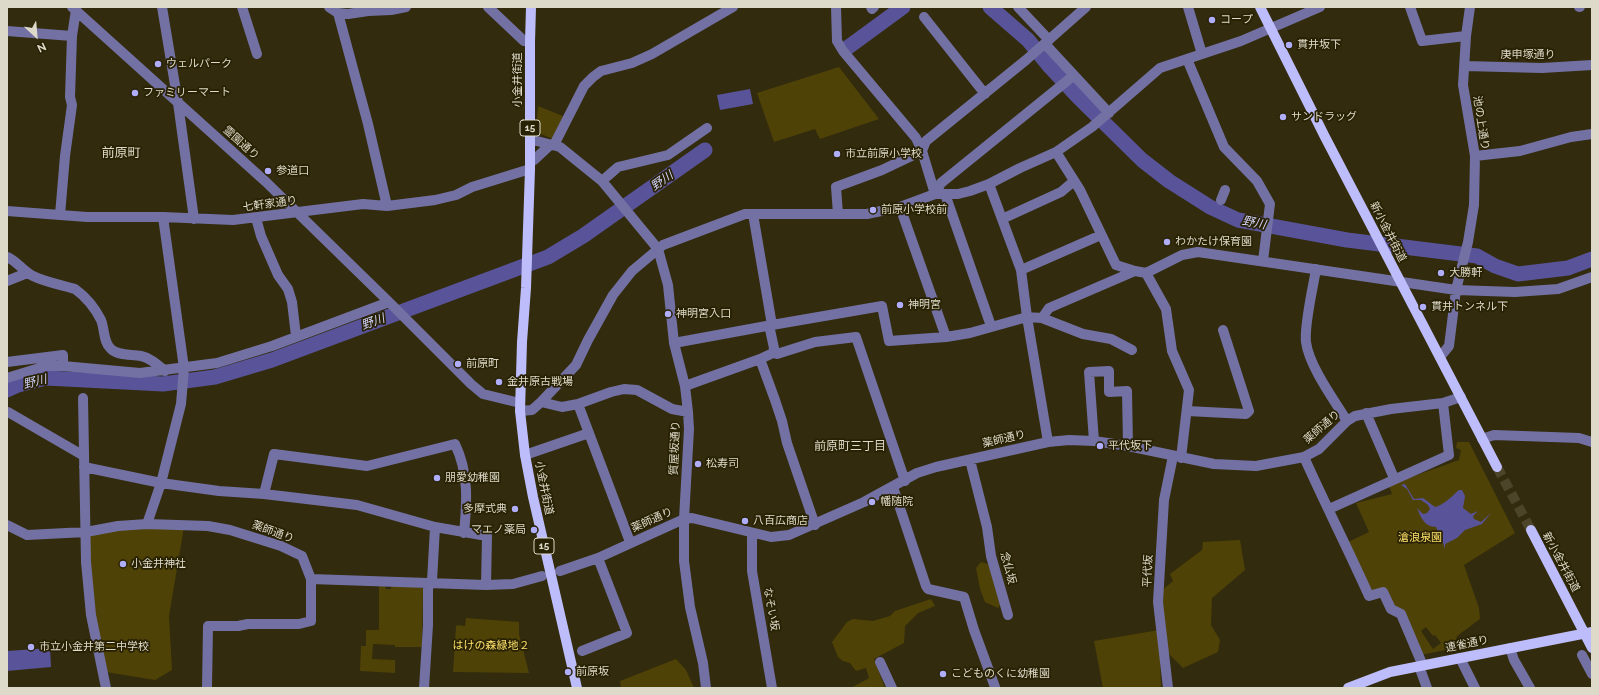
<!DOCTYPE html>
<meta charset="utf-8">
<style>
body{margin:0}
#map{position:relative;width:1599px;height:695px;overflow:hidden;background:#322b0d;font-family:Raleway,sans-serif}
canvas{display:block}
.frame{position:absolute;inset:0;border:8px solid #dedac9;pointer-events:none}
.north{position:absolute;left:16px;top:16px;width:40px;height:40px;-webkit-text-stroke:3px #282103;paint-order:stroke;rotate:154deg;font-size:11px;font-weight:700;line-height:16px;text-align:center;color:#dedac9}
.north::after{content:'';display:block;margin:auto;width:14px;height:18px;background:#dedac9;clip-path:polygon(50% 0,100% 100%,50% 72%,0 100%)}
</style>
<div id="map">
<canvas width="1599" height="695"></canvas>
<div class="frame"></div>
<div class="north">N</div>
</div>
<script>
const ctx = document.querySelector('canvas').getContext('2d');
ctx.lineJoin = 'round';
function fill(path, color) { ctx.fillStyle = color; ctx.fill(path, 'evenodd'); }
function stroke(path, color, width, dash) { ctx.strokeStyle = color; ctx.lineWidth = width; ctx.lineCap = dash ? 'butt' : 'round'; ctx.setLineDash(dash || []); ctx.stroke(path); }
function drawText(font, color, halo, rows, align = 'center') {
  ctx.font = font + ' Raleway,"Noto Sans JP",sans-serif'; ctx.lineWidth = 3.5; ctx.setLineDash([]); ctx.textBaseline = 'middle'; ctx.strokeStyle = halo; ctx.fillStyle = color; for (const [text, x, y, turn = 0] of rows) {
    ctx.save(); ctx.translate(x, y); ctx.rotate((+turn || 0) * Math.PI / 180); ctx.textAlign = isNaN(turn) ? turn : align; if (halo) ctx.strokeText(text, 0, 0); ctx.fillText(text, 0, 0); ctx.restore();
  }
}
fill(new Path2D(`
 M839 67 879 119 820 139 815 129 774 142 757 93Z
 M538 106 565 117 553 139 536 132Z
 M1457 442H1469L1515 533 1464 565 1479 608 1480 619 1457 636 1456 639 1460 647 1421 655 1383 593 1369 596 1346 543 1369 532 1356 503 1392 494 1389 485 1459 460 1461 450 1456 448ZM1426 627 1433 636 1435 635 1441 643 1433 649 1421 631Z
 M184 527 169 616 172 670 155 680 106 672 98 643 88 534 118 528Z
 M1240 540 1245 570 1212 598 1211 625 1220 640 1218 652 1183 668 1169 654 1160 661 1161 688H1103L1094 641 1165 629 1161 591 1173 581 1170 574 1202 550 1203 542Z
 M981 562 991 565 1001 603 998 608 985 602 980 589 976 568Z
 M391 584 423 588 422 647H395V645L373 644 372 659 395 660V673L360 671 361 646H366V630H379V585H385L386 589H391Z
 M931 599 935 606 918 613 905 626 904 643 874 659 885 688H851L869 678 866 668 856 671 850 663 843 661 838 657 832 642 847 622 853 619 873 621 890 616 895 611Z
 M466 618 519 622V634L529 673 453 672 456 627 457 625 465 626Z
 M676 659 686 670 694 688H621L620 681Z`), '#4f4207');
fill(new Path2D(`
 M750 89 753 104 720 110 717 95Z
 M1405 484 1414 499 1423 498 1435 507C1444 505 1452 496 1459 490H1462L1465 496 1463 508 1471 514 1478 511 1473 516 1474 519 1481 522 1491 513 1482 524 1465 530 1457 538 1445 544V549C1443 541 1439 535 1436 527 1425 527 1421 518 1417 508L1423 514 1427 513 1430 509 1428 505 1421 500H1413L1407 489 1401 485Z
 M50 648 51 667 7 671V651Z`), '#595399');
stroke(new Path2D(`
 M990 7 1028 40 1050 67 1078 97 1142 160 1169 181 1210 207 1238 220 1347 240 1477 256 1495 266 1518 274 1568 268 1592 259
 M847 48 903 7
 M7 390 18 385 46 378 163 384 215 377 272 360 548 257 583 236 705 150`), '#595399', 15);
stroke(new Path2D(`
 M1497 467 1531 530`), '#4c4529', 10, [10, 5]);
stroke(new Path2D(`
 M72 7 266 182 389 302 471 384 483 394 520 403
 M162 7 178 103 194 219
 M242 7 257 54
 M329 7 338 13 348 14 368 11 391 10 406 7
 M488 7 524 41 530 42
 M836 7 837 41 843 51 916 138 922 151 882 170 836 187 838 214
 M871 7 872 9 874 7
 M1018 7 1049 40
 M1188 7 1202 54
 M1410 7 1422 41 1466 36
 M1579 7H1580
 M338 13 368 124 387 206
 M924 17 985 94
 M7 31 72 36
 M1045 44 1109 113
 M1187 59 1224 147 1257 181 1270 204 1263 261
 M1465 66 1542 68 1592 65
 M530 141H537L560 147 602 181 658 249 668 285 674 343 685 386 688 412 689 429 684 519V561L690 607 703 663 706 688
 M554 145 584 86 593 77 601 71 632 63 652 54 733 7
 M1056 152 1080 190 1116 265 1135 271 1146 273 1182 255 1198 252 1456 290 1515 292 1558 289 1592 277
 M1475 156 1520 151 1571 137 1592 134
 M530 160H534L550 145
 M602 181 618 167 668 155 707 128
 M989 184 1021 270 1027 317 1048 442
 M935 194 922 151 926 141 1026 60 1086 7
 M935 194 941 183 1073 76
 M945 194 991 326
 M1221 200 1225 190
 M900 207 946 337
 M7 211 87 217H163L233 220 363 204 387 206 435 200 456 195 472 187 530 169
 M753 214 772 325 882 306 889 341 946 337 970 333 1027 317 1042 318 1083 334 1111 339 1132 350
 M60 215 65 156 72 105 70 97 72 36 76 10
 M256 218 261 236 278 275 288 289 292 302 296 336
 M1002 219 1061 192 1074 181
 M7 257C17 261 23 271 33 276 45 282 62 285 75 289 86 297 95 308 101 320 105 330 103 342 111 349 118 356 132 354 141 356 151 358 158 365 165 371
 M1316 269C1313 288 1304 325 1306 342 1309 366 1334 400 1347 421
 M1021 270 1101 235
 M1146 273 1166 309 1172 351 1189 390 1181 458
 M7 281 27 273
 M1042 318 1049 308 1135 271
 M769 325 774 348 773 353
 M674 343 772 325
 M1440 357 1449 346 1456 290 1468 242 1474 205 1475 156 1463 85 1466 36 1470 7
 M7 362 63 355V366
 M7 378 46 366H63L140 373 217 363 272 346 389 302
 M685 386 760 359
 M83 398 86 562 91 615 106 688
 M541 402 562 407 578 404 611 392 624 389 637 390 672 409 688 412
 M578 404 630 542
 M520 411 532 410 541 402 576 365 588 340 613 295 632 271 663 245 745 214H867L900 207 935 194H958L970 191 989 184 1020 168 1056 152 1092 127 1160 68 1241 41 1320 7
 M1187 411 1246 414 1249 411 1223 330
 M8 412 84 456
 M1366 413 1394 478
 M1482 439 1494 435 1579 438 1592 442
 M1094 441 1089 372 1109 371V392L1127 391 1128 446
 M525 455 589 433
 M1304 457C1325 504 1348 549 1369 596L1383 592 1391 609 1401 614 1423 666
 M970 460 987 527 991 556 1008 615
 M84 467 161 483 219 491 264 494 357 505 435 527 487 536 486 585
 M893 487 926 586 928 589 964 597 974 630 995 687
 M264 494 274 454 367 466 455 444C469 473 467 502 464 533
 M1329 509 1449 455 1443 403
 M147 524 161 483 181 404 184 368 163 217
 M7 525 27 535 86 532 118 526 147 524 208 526 230 530 281 546 302 556 311 579 486 585 513 584 542 576
 M815 525 787 443 782 421 775 400 760 359 773 353 777 354 815 342 856 337 905 481
 M752 534V571L772 688
 M560 571 598 558 684 519 692 518 771 537 789 535 864 502 917 473 936 467 1048 442 1069 440 1094 441 1128 446 1214 464 1256 466 1304 457 1319 449 1347 421 1355 416 1391 409 1443 403 1461 397
 M1510 648 1514 660 1530 688
 M582 651 627 633 598 558
 M1582 655 1592 674
 M1460 658 1475 688
 M880 662 892 688
 M1419 666 1427 688
 M207 688 208 626H238L248 624H299L311 621V579
 M424 688 428 625V588L432 581 435 527
 M1168 688 1158 602 1164 500 1173 456`), '#7371a3', 10);
stroke(new Path2D(`
 M531 7 530 42V169L526 288 522 342 520 411 525 455 533 497 577 688
 M1260 7 1325 137 1497 467
 M1531 530 1592 648
 M1348 688 1390 672 1592 632`), '#bebdfb', 10);
for (const [x, y, r, color] of [
 [1212,20,4,"#b0aefa"],
 [1289,45,4,"#b0aefa"],
 [158,64,4,"#b0aefa"],
 [135,93,4,"#b0aefa"],
 [1283,117,4,"#b0aefa"],
 [837,154,4,"#b0aefa"],
 [268,171,4,"#b0aefa"],
 [873,210,4,"#b0aefa"],
 [1167,242,4,"#b0aefa"],
 [1441,273,4,"#b0aefa"],
 [900,305,4,"#b0aefa"],
 [1423,307,4,"#b0aefa"],
 [668,314,4,"#b0aefa"],
 [458,364,4,"#b0aefa"],
 [499,382,4,"#b0aefa"],
 [1100,446,4,"#b0aefa"],
 [698,464,4,"#b0aefa"],
 [437,478,4,"#b0aefa"],
 [872,502,4,"#b0aefa"],
 [515,509,4,"#b0aefa"],
 [745,521,4,"#b0aefa"],
 [534,530,4,"#b0aefa"],
 [123,564,4,"#b0aefa"],
 [31,647,4,"#b0aefa"],
 [568,672,4,"#b0aefa"],
 [943,674,4,"#b0aefa"]
]) { const dot = new Path2D(); dot.arc(x, y, r, 0, 2 * Math.PI); ctx.fillStyle = color; ctx.fill(dot); stroke(dot, '#282103', 1.5); }
for (const [x, y, w] of [
 [530,128,20],
 [544,546,20]
]) { const box = new Path2D(); box.roundRect(x - w / 2, y - 8, w, 16, 3); ctx.fillStyle = '#282103'; ctx.fill(box); stroke(box, '#dedac9', 1); }
drawText('bold 10px', '#dedac9', null, [
 ["15",530,128],
 ["15",544,546]
]);
drawText('11px', '#dedac9', '#282103', [
 ["コープ",1220,20],
 ["貫井坂下",1297,45],
 ["ウェルパーク",166,64],
 ["ファミリーマート",143,93],
 ["サンドラッグ",1291,117],
 ["市立前原小学校",845,154],
 ["参道口",276,171],
 ["前原小学校前",881,210],
 ["わかたけ保育園",1175,242],
 ["大勝軒",1449,273],
 ["神明宮",908,305],
 ["貫井トンネル下",1431,307],
 ["神明宮入口",676,314],
 ["前原町",466,364],
 ["金井原古戦場",507,382],
 ["平代坂下",1108,446],
 ["松寿司",706,464],
 ["朋愛幼稚園",445,478],
 ["幡随院",880,502],
 ["多摩式典",507,509,"right"],
 ["八百広商店",753,521],
 ["マエノ薬局",526,530,"right"],
 ["小金井神社",131,564],
 ["市立小金井第二中学校",39,647],
 ["前原坂",576,672],
 ["こどものくに幼稚園",951,674]
], 'left');
drawText('11px', '#dedac9', '#282103', [
 ["庚申塚通り",1528,55],
 ["小金井街道",518,80,-90],
 ["池の上通り",1481,123,81],
 ["霊園通り",241,143,42],
 ["七軒家通り",270,204,-8],
 ["新小金井街道",1388,232,63],
 ["薬師通り",1322,427,-41],
 ["薬師通り",1004,439,-13],
 ["質屋坂通り",675,448,-88],
 ["小金井街道",544,488,79],
 ["薬師通り",652,520,-24],
 ["薬師通り",273,532,20],
 ["新小金井街道",1561,562,62],
 ["念仏坂",1008,568,75],
 ["平代坂",1148,571,-87],
 ["なそい坂",771,609,80],
 ["連雀通り",1467,644,-12]
]);
drawText('11px', '#fde06a', '#282103', [
 ["滄浪泉園",1420,538],
 ["はけの森緑地２",491,646]
]);
drawText('italic 12px', '#cfd0f8', '#282103', [
 ["野川",662,181,-35],
 ["野川",1254,223,11],
 ["野川",373,322,-20],
 ["野川",35,382,-14]
]);
drawText('12px', '#dedac9', '#282103', [
 ["前原町三丁目",850,446]
]);
drawText('13px', '#dedac9', '#282103', [
 ["前原町",121,153]
]);
</script>
